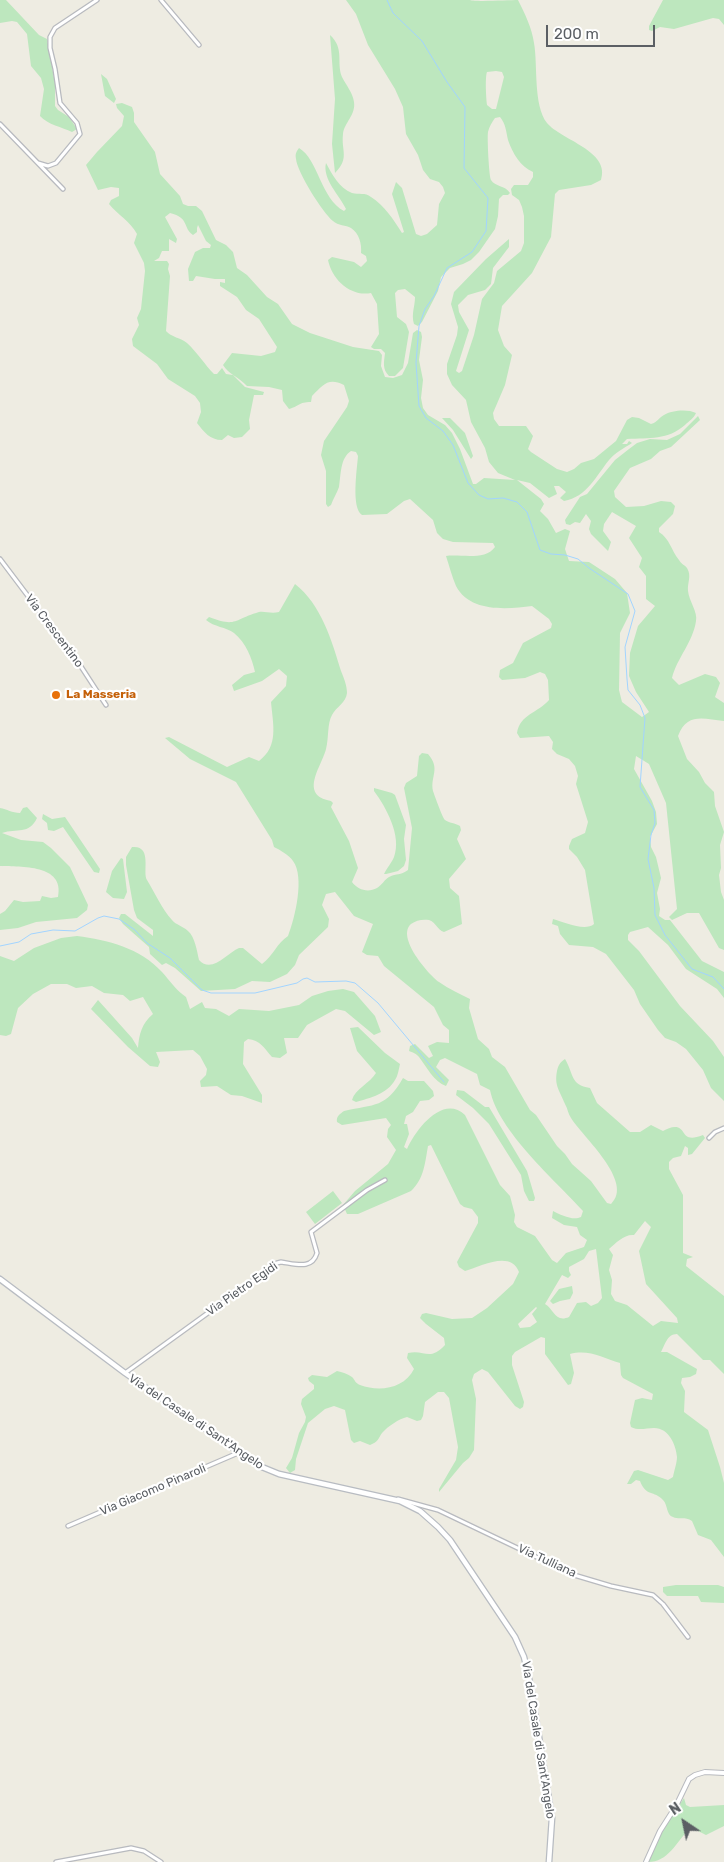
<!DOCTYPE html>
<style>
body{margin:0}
#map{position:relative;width:724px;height:1862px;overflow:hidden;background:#eeece2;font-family:Rubik,sans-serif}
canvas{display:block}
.north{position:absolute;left:659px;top:1797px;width:50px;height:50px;-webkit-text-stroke:4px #fff;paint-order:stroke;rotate:326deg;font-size:14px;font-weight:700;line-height:20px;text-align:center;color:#5b5f64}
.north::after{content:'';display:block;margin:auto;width:18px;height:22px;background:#5b5f64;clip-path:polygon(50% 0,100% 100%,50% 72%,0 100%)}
.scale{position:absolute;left:546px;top:25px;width:109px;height:22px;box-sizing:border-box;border:2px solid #5b5f64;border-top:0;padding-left:6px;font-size:15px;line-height:18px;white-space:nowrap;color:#5b5f64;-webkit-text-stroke:4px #fff;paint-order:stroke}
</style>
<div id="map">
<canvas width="724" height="1862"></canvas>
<div class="north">N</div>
<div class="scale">200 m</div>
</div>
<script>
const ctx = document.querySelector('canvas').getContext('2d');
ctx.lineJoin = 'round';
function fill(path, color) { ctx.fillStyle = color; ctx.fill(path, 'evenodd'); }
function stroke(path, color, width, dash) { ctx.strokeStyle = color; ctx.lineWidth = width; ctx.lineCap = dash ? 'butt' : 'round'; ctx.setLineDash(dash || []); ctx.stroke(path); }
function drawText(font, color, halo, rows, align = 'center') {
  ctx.font = font + ' Rubik,sans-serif'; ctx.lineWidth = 4.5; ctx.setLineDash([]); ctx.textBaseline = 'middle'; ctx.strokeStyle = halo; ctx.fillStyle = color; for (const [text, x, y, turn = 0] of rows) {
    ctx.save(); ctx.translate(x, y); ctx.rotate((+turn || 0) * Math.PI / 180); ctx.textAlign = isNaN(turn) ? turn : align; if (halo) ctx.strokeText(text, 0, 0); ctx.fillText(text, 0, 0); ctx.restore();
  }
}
fill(new Path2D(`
 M0 0H6L39 35 47 39 55 83V106L58 110 69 117 77 129 72 132C62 127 48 125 40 116L44 89 41 78 31 66 27 34 17 22 12 21 0 23Z
 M346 0H470C475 2 510 0 518 0 525 14 532 28 534 43 538 65 533 105 547 123 561 140 611 151 601 180L591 185 559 190 555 194 551 237 532 273 502 306 498 330 504 346 512 355 505 385 493 413 494 419 499 426H526L533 436 528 449 531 452 557 469 567 472 574 469 581 463 594 459 616 441 627 420 632 417 639 418 651 424C658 422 658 418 664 415 672 410 688 409 696 413 694 418 689 421 685 425 668 440 649 438 627 439L622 444H627L629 441 632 443C624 448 615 453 609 460 596 476 587 497 564 501L560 498 566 492 559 486H554L557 494 549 498 530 483 517 480 541 499 544 504 540 511 548 519 556 533 565 529 570 531 565 549 569 561 589 562 615 579 627 593 630 613 620 633 619 690 622 702 642 717 649 712 636 692 629 676 630 653 638 626 655 606 646 599V576L639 567 642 558 629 538 636 526 612 512 604 524 603 531 611 542 608 551 591 534 589 529 591 521 586 514 580 523 575 522 570 525 566 524 565 520 580 497 587 494 615 460 629 449 637 443 650 439 667 440 680 434 698 416 700 420 671 447 660 451 651 459 630 468 614 491 615 497 626 507 644 506 661 501 671 502 675 506 673 514 659 528V532C670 539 671 550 679 560 681 564 685 565 687 568 692 576 687 583 688 591 689 601 698 612 696 621 693 642 677 658 672 678L679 685 705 674 716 677 720 683 715 697 724 703V721C704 719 687 712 678 736L687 759 699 772 705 783 714 792 715 806 724 832 720 845 721 868 719 875 721 892 724 900V950L719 948 699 913H687L672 920 669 917 677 909 666 803 649 764 636 756 634 769 652 801 656 812 657 824 650 837 651 847 656 857 661 878 657 893 660 909 659 916 665 920H670L702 961 724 972V998L717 989 686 969 668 945 648 927 630 932 628 935V940L639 951 680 1006 713 1041 724 1057V1101L711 1088 703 1070 686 1049 676 1042 665 1038 658 1030 640 1004 634 990 606 954 593 947 569 945 560 934 558 926 552 924 553 919C564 922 585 932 594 924L585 870 577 857 569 849V846L572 839 585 833 588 822 576 784 578 776 575 766 569 759 557 754 552 749 553 742 549 736 520 738 517 733C520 714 538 713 549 700L548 680 545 674 540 672 525 678 502 680 499 677 500 670 513 663 523 643 551 628 552 624 549 619 532 606C508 609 470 613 456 586 452 577 449 565 446 556 461 554 485 561 495 547L493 543 453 542 443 539 437 533 433 520 410 499 404 501 387 514 362 515C351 508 357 469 358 456L356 452 351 451C340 458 341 475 339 487 337 493 333 499 331 505L328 507 326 504V471L321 455 324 441 347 407 349 401 344 385C328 377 323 385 312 396L311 402C298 402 300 406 289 409L283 401 282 390 269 387 247 386C239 377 228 374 223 365L232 353 261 356 275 352 277 347 259 319 246 310 237 297 220 286V282L225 283V279H215L196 276 193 281H189L188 269 195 252 203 248H210L211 245 206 241 198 225 197 228V232L193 235C182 227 190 218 170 213L165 217 177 239 176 243 169 239V251H162L159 258 154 261H167L169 264 168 269 170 276 166 331C171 337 181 338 187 343 197 352 205 365 214 374H217L222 368 226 374 233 375 245 387 264 392 263 395H254L249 420 250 429 242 437 234 438 228 435 222 440C210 440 204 432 197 423L201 412 200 403 195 396 168 379 157 364 133 346 132 339 139 325 137 318 141 309 145 271 144 263 134 243 137 234C130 221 118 215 109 204L111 200 119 196V188L111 187 98 190 86 165 97 152 122 126 124 116 117 108 116 104 122 103 132 107 134 113V122L155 152 160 174 180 196 183 204 188 206H196L202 211 216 240 226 245 233 252 237 268 247 275 267 297 278 304 292 324 310 333 353 347 379 351 382 355 381 366 385 377 393 378 402 375 408 363 413 333 417 330 421 332 422 337 419 360 423 380 421 398 423 408 428 415 445 425 452 433 460 449 473 484H476L484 478 515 480 498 473 489 462 485 448 471 422 466 400 452 385 447 374V364L457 335 458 327 451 304 454 292 486 259 509 239V247L493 268 491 284 485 290 468 295 458 305 459 312 469 330 456 371 459 373 462 371 474 335 482 299 494 283 497 271 521 251 524 243V216L522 207 519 200 512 195 511 189 514 185H528L533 177V172C520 166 513 154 508 140 506 132 506 124 500 117L495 118C492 122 489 127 488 132 487 137 489 177 491 180 495 187 505 185 510 193L508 195H503L499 199 498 216 495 229 479 252 471 260 463 264 450 268 441 277 438 291 422 322 418 326 414 324C411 314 415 307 415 297L405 289 398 290 395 293 397 317 406 324 409 332 403 368 395 376H389C382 369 384 362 385 353L381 349H374L371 347 379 334 377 304 371 293C351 297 332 280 328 260L332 257 354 262 361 267 367 261 366 256 361 253C362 244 359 233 351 228 346 225 338 226 333 221 323 213 297 172 296 159 295 154 296 152 299 148 318 159 321 199 344 211L346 209C340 196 322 179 326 163 332 174 339 188 352 193 359 195 365 192 371 197 385 206 393 219 402 233L404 232 392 194 396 182 402 188 416 234 421 236 427 234 437 225 439 204 445 193 443 187 439 182 430 179 423 170 418 155 406 134 403 107 395 89 368 45 356 14ZM496 71 502 72 504 77 496 109H492L487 105C486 97 485 77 487 72Z
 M663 0H724V25L719 19 713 18 674 29 660 27 652 31 649 30V26Z
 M330 35C345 49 336 62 342 77 346 85 353 93 354 102 356 115 344 123 343 134 341 151 350 158 335 173L332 144 335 99Z
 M101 74 107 79 116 99 114 103 105 96Z
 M442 418H450L465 433 473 456 471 459 453 430Z
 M295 584C321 604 332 641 341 671 344 678 347 686 347 693 346 703 336 707 332 715 327 724 329 738 326 749 322 766 298 795 331 801L333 803 331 807 349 841 358 868 352 882C358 890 368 893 377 888 382 885 385 879 389 877 397 873 400 876 408 870L412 828 404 788 406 783 417 776 419 756 422 753 428 754C441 769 430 776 433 791 434 794 443 819 445 820 449 823 455 823 460 826L461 830 457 839 466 859 449 879 450 888 459 896 462 924 444 932C437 930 436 922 429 920 423 919 416 920 411 924 396 937 428 974 439 982 449 989 460 994 470 999L469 1008 478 1039 489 1049 492 1057 505 1067 530 1110 536 1115 557 1146 565 1154 572 1164 591 1181 607 1203 611 1204C635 1182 582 1136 571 1118 568 1114 568 1109 565 1104 560 1091 554 1086 557 1071 558 1066 560 1062 565 1059 574 1074 570 1085 590 1088L597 1103 630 1132H640L651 1125 663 1131C667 1129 671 1127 675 1127 687 1127 680 1144 703 1135L705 1138 692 1154 688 1155V1148L685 1146 681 1156 673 1158 669 1162V1169L683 1195V1253L693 1257 687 1259 686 1266 724 1296V1374L710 1360H703L677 1334C667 1334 665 1345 661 1352H667L697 1369 696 1374 690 1377 682 1378 681 1383 685 1391 684 1412 708 1430 720 1467 724 1483V1557L711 1540 698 1535 692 1521C685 1516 679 1520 673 1517 666 1515 668 1505 663 1500 654 1490 646 1497 640 1481L636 1480 631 1484H627L634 1471 638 1470 668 1480 673 1477C674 1471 677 1463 677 1457 676 1445 669 1428 654 1428 646 1428 639 1431 631 1427L630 1423 635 1400 642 1398 652 1400 653 1394 623 1378 621 1375 620 1363C603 1358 589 1349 570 1354L574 1373 571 1384 568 1385 545 1354V1338L541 1337 515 1352 512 1356V1365L524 1402 523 1407 520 1409 515 1406 488 1372 482 1369 474 1374 472 1380 476 1399 474 1450 469 1458 463 1463 439 1492V1489L456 1460 458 1447 449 1398 444 1392H438L425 1402 423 1416 421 1420 417 1421 407 1417C399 1419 388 1426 382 1433 378 1439 378 1442 370 1445L360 1441 354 1443 351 1440 345 1410 334 1406 325 1409 308 1423 296 1459 295 1470 290 1473 286 1468 292 1458 299 1433 305 1422 306 1417 301 1404 302 1399 314 1389V1385L309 1381 308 1378 312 1375 327 1377 337 1371C342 1372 348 1374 352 1377 355 1380 355 1383 360 1385 379 1392 404 1389 414 1369L407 1358 408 1353C425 1349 429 1362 445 1345L444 1338 426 1324 420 1318 422 1314 426 1313 452 1319 472 1318 487 1308 513 1284 519 1272C511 1250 481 1266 465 1271L459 1267 457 1262 478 1223V1217L472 1209 464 1207 460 1204 431 1145 428 1146C425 1163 424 1179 411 1191L358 1214H347L343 1205 355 1191 388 1164 396 1150 387 1137 388 1129 391 1125 386 1118 342 1125 337 1122C336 1116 340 1114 344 1111 375 1104 386 1108 403 1078L408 1081H424L433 1091 434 1096 429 1100 420 1101 413 1112 406 1116 404 1124H407L409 1134 404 1147 407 1149C416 1129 443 1094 465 1115L500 1185 510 1196 515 1215 514 1222 517 1227 535 1236 552 1260 557 1263 566 1253 584 1247 587 1240 580 1235 577 1227 564 1225 552 1218 553 1211C561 1215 573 1221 581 1217L583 1211C555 1180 498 1131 490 1090L480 1085 477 1074 445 1058 440 1060 436 1067 449 1080 446 1086C434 1082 426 1066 419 1057 417 1054 412 1052 409 1051L410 1046 415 1044 429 1058 433 1056 428 1046 437 1042 449 1043V1030L443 1025 434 1007 384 966 378 956 367 955 362 952 373 924 354 916 335 892 326 894 322 905 329 919 328 927 299 955 295 965 287 974 270 982 252 981 235 989 201 991 175 968 166 963 162 965 150 954 149 947 123 924 119 918 121 914H125L153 936V930L137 918 134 910 126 865V857L132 847C153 845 142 872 147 880 155 893 162 909 172 920 176 925 183 926 188 931 195 937 197 951 199 960 212 974 227 953 239 948H243L262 964C273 956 277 943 288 936 295 918 305 877 293 861 289 855 280 850 274 847L272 840 236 782 190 759 165 738 169 737 227 767 249 757 259 761C279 746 273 725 271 702L286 686 287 676 279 669 262 681 234 691 232 685 244 675 255 672C252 658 246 643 234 633 226 627 214 627 206 620L209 617C237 628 234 619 259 612 265 611 271 614 279 612ZM645 1221 651 1227 639 1251 646 1284 677 1318 678 1323 661 1321 653 1326 627 1305 615 1301 611 1294 612 1280 609 1270 613 1255 609 1249C616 1243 624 1234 634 1235ZM596 1249 602 1298 598 1303 591 1306 586 1302 577 1303 569 1317C555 1323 554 1309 545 1304L562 1275 568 1278 571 1275 569 1271V1267L584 1259 589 1251ZM536 1307 537 1308 532 1314 537 1322 530 1327 520 1328 518 1324Z
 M374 788 392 793 395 795 406 825 404 839 406 860 404 866 398 871 386 874H384C387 868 392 862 394 857 402 836 386 807 374 791Z
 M27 807 37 818C29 835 17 828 2 833L21 840 43 842 51 848 70 867 88 905 87 910 77 918 36 922 18 928 0 930V914L5 911 14 900 23 902 40 901 42 896 51 898 58 897C65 864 21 867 0 866V808C7 809 12 813 20 813L23 808Z
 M43 814 52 819 65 817 100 869 99 873 94 872 63 827 54 831 48 830 47 823 42 819Z
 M121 858 123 859 127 892 124 899 113 898 106 892 112 871Z
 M77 936C108 940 140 948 162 972 170 981 176 990 186 997L190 1009 202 1002 205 1008 216 1009 229 1016 239 1009 269 1011 299 1005 312 996 328 991 343 989 354 992 375 1016 381 1032 374 1035 345 1011 336 1009 307 1025 298 1038H284L287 1053 280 1058 272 1057C264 1048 260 1040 248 1039L244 1042 243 1064 262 1095V1103L242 1096 231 1095 217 1086 201 1087 200 1081 206 1075 207 1069 200 1056 193 1050 156 1052 160 1062 158 1067 150 1066 128 1047 91 1009 98 1000 132 1038 138 1048C139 1034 142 1023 153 1014L143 997 130 1001 123 995 104 993 92 986 76 988 67 984H51L33 994 18 1008 11 1034 6 1036 0 1035V956L14 961 34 948 61 938Z
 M358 1027 385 1053 400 1064C399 1068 398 1076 395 1080 387 1094 370 1098 356 1102L352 1100C355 1089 370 1083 376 1073L357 1051 350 1028Z
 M457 1090 464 1091 485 1107H489L527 1171 535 1198 534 1201H529L524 1191 521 1175 489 1124 473 1108 456 1095Z
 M333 1191 342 1203 315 1224 306 1212Z
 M572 1286 573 1293 570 1299 560 1301 553 1304 550 1301 559 1289Z
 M676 1585H718L724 1587V1603L701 1602 698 1596H667L663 1592V1587Z
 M684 1798 686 1805 690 1807 724 1805V1826L706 1835 694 1829H689C676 1843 668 1862 648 1862L663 1829Z`), '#bde7be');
stroke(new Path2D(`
 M387 0 393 13 422 41 447 82 465 107 464 168 488 198 486 231 472 252 447 268 434 296 425 309 419 326 416 363 419 406 426 418 443 431 453 445 468 483 479 495 488 499 503 498 517 502 527 512 540 550 551 554 565 555 578 559 589 568 628 594 635 611 625 647 627 679 628 690 640 705 645 718 640 787 654 810 655 823 651 835 648 859 654 888 655 915 665 935 692 969 713 977 724 989
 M0 946 19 942 31 934 53 930 75 931 98 918 104 916 119 919 135 930 147 943 170 958 202 990 211 993H255L297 983 303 979 307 978 315 982 346 981 355 983 378 1003 444 1082`), '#a2d4ff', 1);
const minor = new Path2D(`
 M161 0 199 45
 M0 124 63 189
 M38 163 48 166 56 163 80 134 77 123 60 103 55 69 50 48V37L55 28 97 0
 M0 559 80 665 106 705
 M709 1138 715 1132 724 1128
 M125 1373 277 1263 281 1262C296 1264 312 1270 317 1253L311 1232 367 1190 385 1180
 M398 1499 438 1510 574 1575 611 1586 653 1595 663 1604 688 1637
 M68 1526 238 1453
 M56 1862 131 1848 144 1851 161 1862`);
const tertiary = new Path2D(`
 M646 1862 660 1831 676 1806 689 1779 695 1775 705 1772 724 1773`);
const secondary = new Path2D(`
 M0 1279 125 1373 257 1465 279 1474 400 1501 420 1511 438 1527 450 1540 515 1637 524 1657 531 1687 552 1818 549 1862`);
stroke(minor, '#b8babf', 5.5);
stroke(tertiary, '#b8babf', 6);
stroke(secondary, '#b8bcc2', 7);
stroke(minor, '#fff', 3);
stroke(tertiary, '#fff', 4);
stroke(secondary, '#fff', 4.5);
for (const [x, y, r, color] of [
 [56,695,5,"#e8710a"]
]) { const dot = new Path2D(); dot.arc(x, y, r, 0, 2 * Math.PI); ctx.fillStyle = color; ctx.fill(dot); stroke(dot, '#fff', 2); }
drawText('12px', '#5b5f64', '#fff', [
 ["Via Crescentino",54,631,53],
 ["Via Pietro Egidi",242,1289,-35],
 ["Via del Casale di Sant'Angelo",196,1422,34],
 ["Via Giacomo Pinaroli",153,1490,-23],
 ["Via Tulliana",547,1561,25],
 ["Via del Casale di Sant'Angelo",538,1740,81]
]);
drawText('bold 12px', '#c56008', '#fff', [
 ["La Masseria",66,695]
], 'left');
</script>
